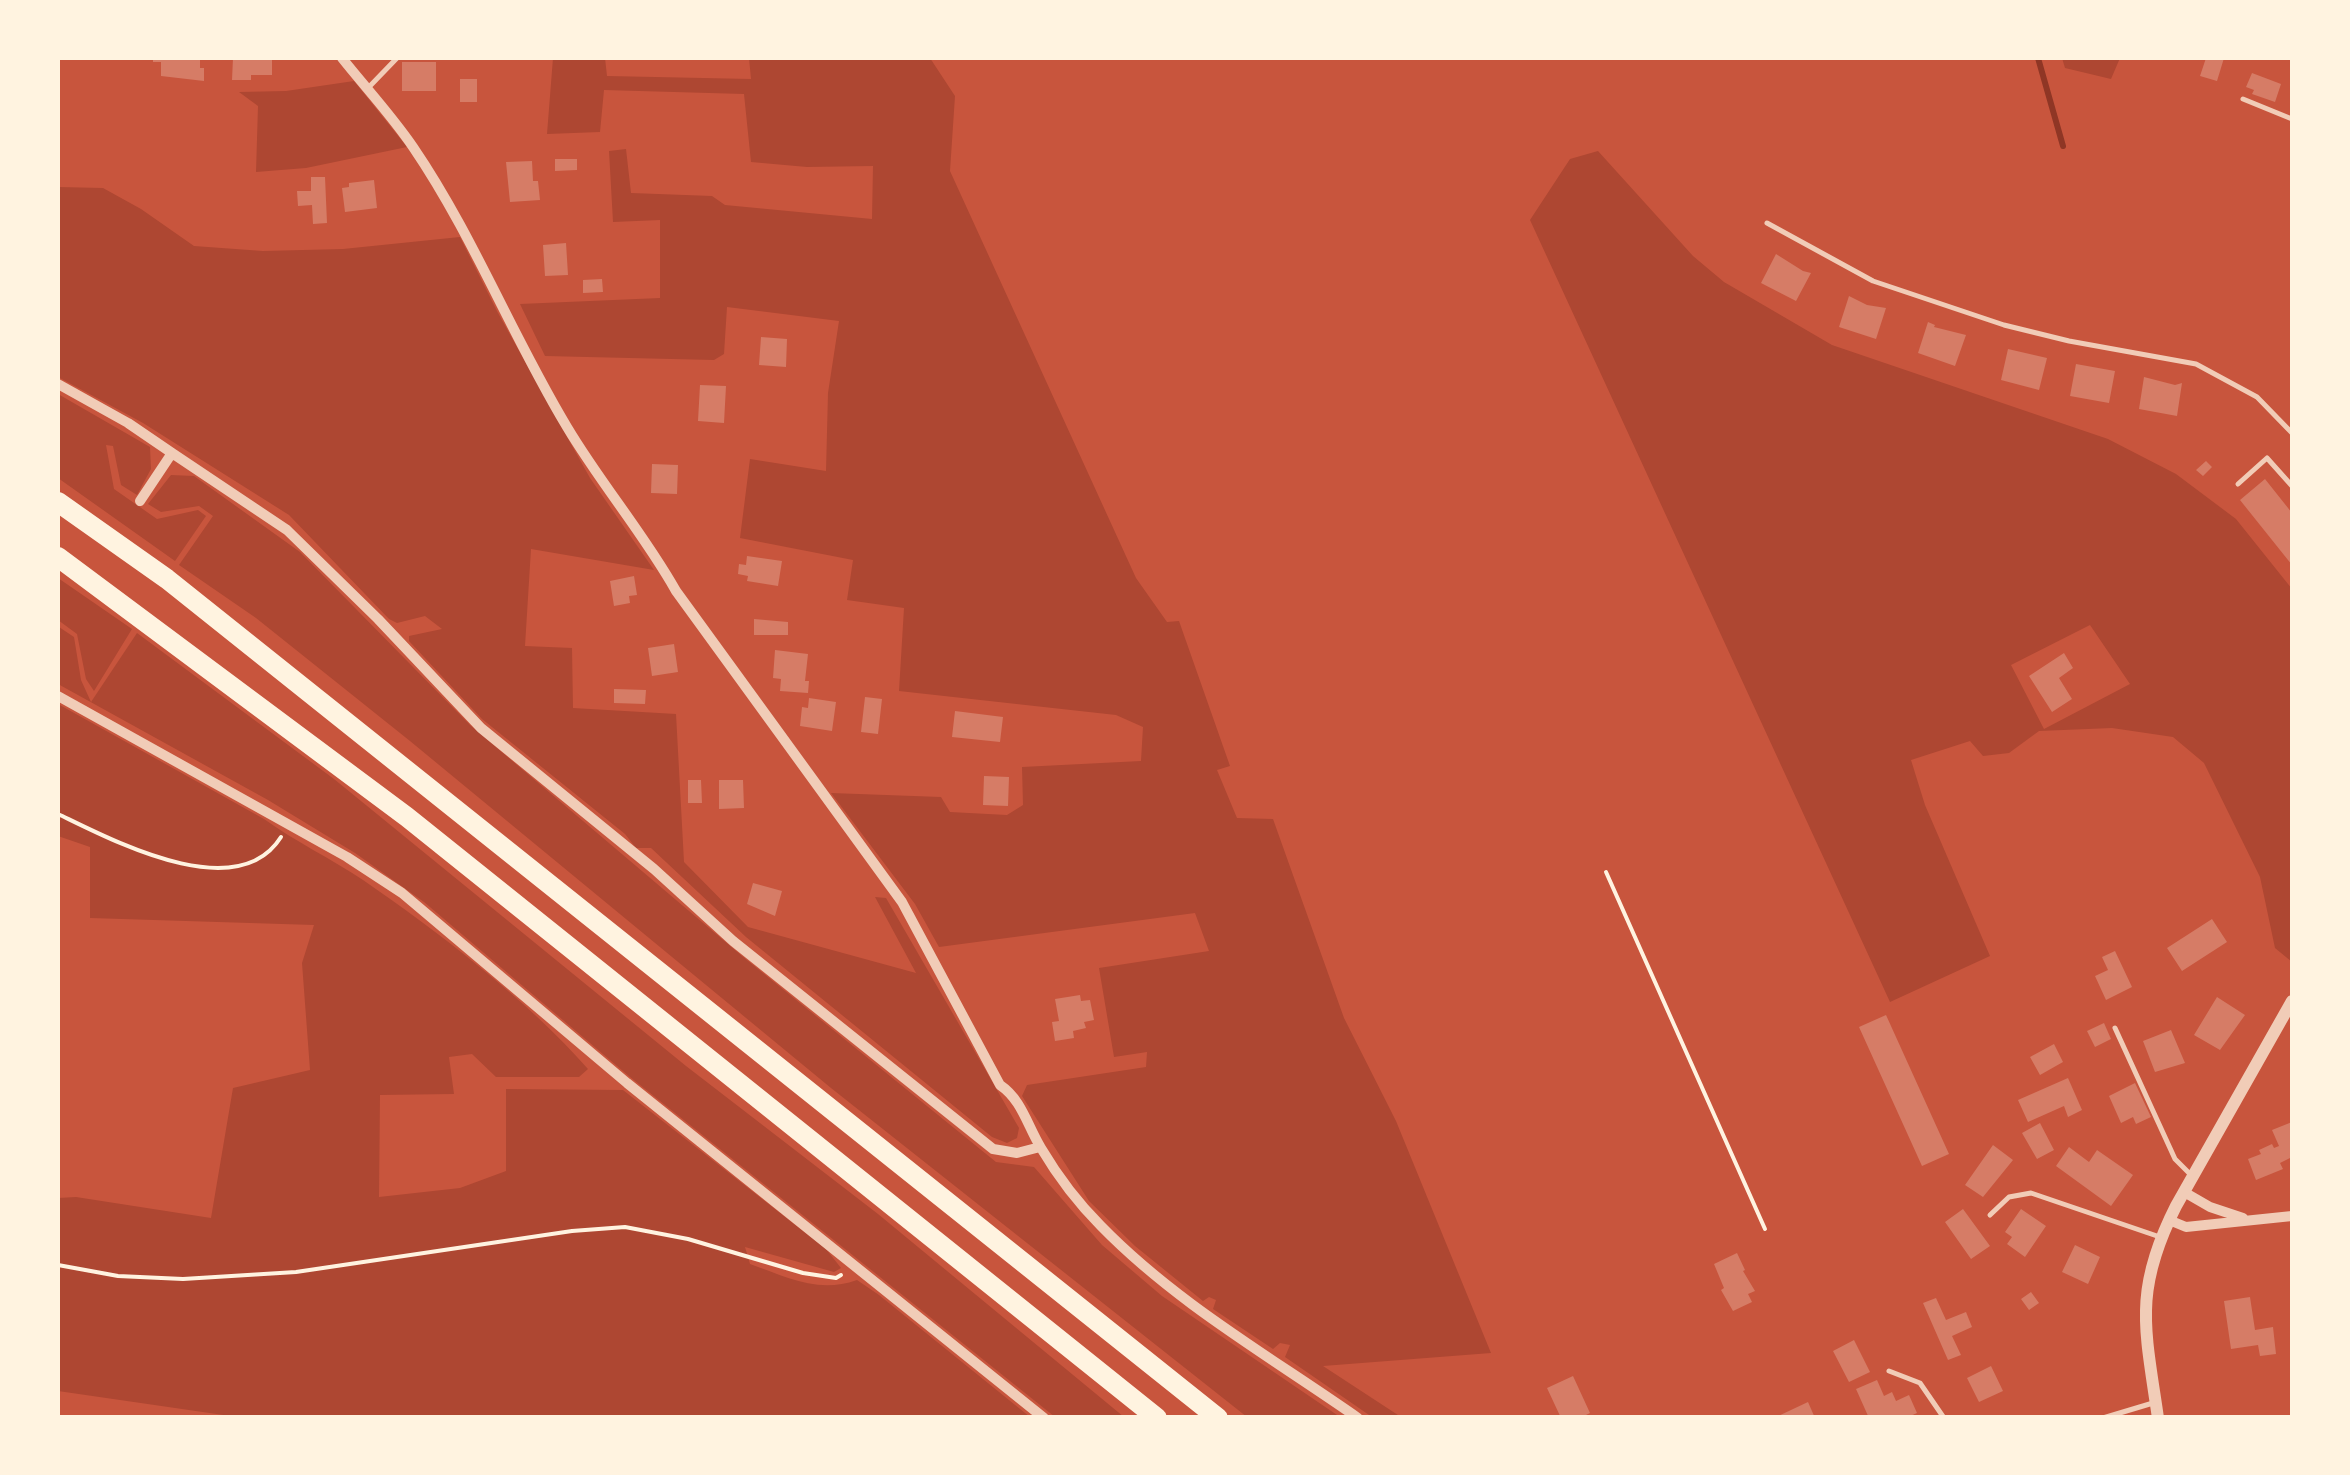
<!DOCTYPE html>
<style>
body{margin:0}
#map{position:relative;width:2350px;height:1475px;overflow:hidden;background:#c8553d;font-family:Bitter,serif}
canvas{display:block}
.frame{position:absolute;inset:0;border:60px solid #fff3e0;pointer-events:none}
</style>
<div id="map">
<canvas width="2350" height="1475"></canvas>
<div class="frame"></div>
</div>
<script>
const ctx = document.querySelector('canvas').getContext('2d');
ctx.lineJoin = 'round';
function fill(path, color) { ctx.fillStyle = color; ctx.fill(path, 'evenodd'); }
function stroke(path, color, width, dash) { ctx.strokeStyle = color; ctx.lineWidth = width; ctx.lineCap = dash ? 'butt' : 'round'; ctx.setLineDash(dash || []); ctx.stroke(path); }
fill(new Path2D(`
 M553 58H605L607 76 751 79 749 58H930L955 96 950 171 1136 578 1167 622 1179 621 1230 766 1217 770 1237 818 1273 819 1344 1018 1396 1121 1491 1353 1323 1366 1401 1417H1372L1285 1357 1290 1345 1280 1343 1273 1349 1213 1309 1216 1300 1209 1297 1203 1301 1135 1246 1089 1201 1022 1096 1027 1085 1146 1067 1147 1052 1114 1057 1099 968 1209 951 1195 913 939 947 915 904 831 793 941 797 950 812 1007 815 1023 805 1022 767 1141 761 1143 727 1116 715 899 691 904 608 847 600 853 560 740 538 750 459 826 471 828 393 839 321 727 307 724 354 714 360 545 356 520 304 660 298V220L613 222 609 151 626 149 631 193 712 196 725 205 872 219 873 166 807 167 751 162 744 94 604 90 600 132 547 134Z
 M2062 58H2120L2111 79 2065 68Z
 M354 81 407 147 306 168 256 172 258 106 239 92 286 91Z
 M1598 151 1693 256 1724 282 1832 345 2108 439 2176 474 2236 519 2292 589V962L2275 948 2260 877 2204 763 2173 737 2112 728 2039 731 2009 753 1983 756 1970 741 1911 760 1925 805 1990 956 1890 1002 1530 220 1570 159ZM2090 625 2130 684 2044 729 2011 665Z
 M58 187 103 188 141 209 194 246 263 251 343 249 460 237 498 313 590 478 654 570 531 549 525 646 572 648 573 708 676 714 684 862 748 927 916 973 875 897 886 898 1019 1128 1017 1138 1007 1143 992 1137 746 937 651 848H636L625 834 482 719 409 641V636L442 629 425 616 397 623 389 619 289 515 143 423 58 377Z
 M58 394 150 447 151 469 137 495 121 485 113 446 106 445 114 489 157 519 198 510 206 516 175 561 58 478Z
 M171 475 194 476 300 552 470 725 742 956 996 1162 1034 1167 1102 1245 1162 1296 1340 1417H1247L831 1088 410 741 256 618 179 565 213 516 199 506 161 512 148 504Z
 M58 578 132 629 94 691 86 679 77 634 58 620Z
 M59 627 74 637 81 680 91 702 137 633 334 779 686 1066 878 1214 1124 1417H1055L630 1077 424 902 355 853 268 800 58 684Z
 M58 704 264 819C296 842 330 858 363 880 436 930 530 1002 588 1069L579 1077H496L472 1054 449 1057 454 1094 380 1095 379 1197 460 1188 506 1171V1089L623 1090 826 1249 841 1268 834 1272 745 1247 750 1264C787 1277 818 1294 857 1280L879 1295 1030 1417 244 1418 58 1391V1198L76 1197 211 1218 233 1088 310 1070 302 963 314 925 90 918V847L58 836Z`), '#ae4732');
stroke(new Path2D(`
 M2038 58 2063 146`), '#8f3625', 6);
fill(new Path2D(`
 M153 58H200V68H204V81L161 76V62H153Z
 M233 58H272V75H251V80H232Z
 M2206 58H2224L2217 81 2200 76Z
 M402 62H436V91H402Z
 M2252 73 2281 84 2275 102 2252 94 2254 90 2246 87Z
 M460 79H477V102H460Z
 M555 159H577V170L555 171Z
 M532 161 533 181H538L540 200 510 202 506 162Z
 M311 177H325L327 223 313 224 312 205 298 206 297 191H311Z
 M374 180 377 208 345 212 342 188 349 187V183Z
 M566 243 568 275 545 276 543 245Z
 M1776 254 1803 271 1811 273 1796 301 1761 283Z
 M602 279 603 292 583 293V280Z
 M1849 296 1867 305 1886 308 1876 339 1839 327Z
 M1928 322 1935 325 1934 327 1966 335 1955 366 1918 353Z
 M761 337 787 339 786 367 759 365Z
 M2008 349 2047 358 2039 390 2001 380Z
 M2076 364 2115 371 2109 403 2070 396Z
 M2144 377 2175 385 2182 383 2177 416 2139 409Z
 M700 385 726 386 724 423 698 421Z
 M2206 461 2212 467 2203 476 2196 470Z
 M652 464 678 465 677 494 651 493Z
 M2265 479 2292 513V565L2240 500Z
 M747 556 782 561 778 586 747 581 748 576 738 574 739 564 746 565Z
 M634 576 637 595 629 596 630 603 614 606 610 581Z
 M754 619 788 622V635H754Z
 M674 644 678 672 652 676 648 648Z
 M775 650 808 654 805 681H809L808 693 780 691 781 679 773 678Z
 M2064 653 2073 668 2059 678 2072 699 2052 712 2029 676Z
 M614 689 646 690 645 704 614 703Z
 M865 697 882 699 878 734 861 732Z
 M809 698 836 702 832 731 800 726 802 707 808 708Z
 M955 711 1003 717 1000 742 952 737Z
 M984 776 1009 777 1008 806 983 805Z
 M688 780H701L702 803H688Z
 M719 780H743L744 808 719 809Z
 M753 883 782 891 775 916 747 904Z
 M2212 919 2227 942 2182 971 2167 948Z
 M2115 951 2132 987 2106 1000 2095 976 2108 970 2102 957Z
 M1080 995 1081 1001 1090 1000 1094 1020 1084 1022 1086 1028 1073 1031 1074 1038 1055 1041 1052 1022 1059 1021 1055 999Z
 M2217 997 2245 1015 2220 1050 2194 1035Z
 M1886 1015 1949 1154 1922 1166 1859 1027Z
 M2104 1023 2111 1039 2095 1047 2087 1031Z
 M2171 1030 2185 1063 2155 1072 2143 1041Z
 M2054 1044 2063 1062 2040 1075 2030 1057Z
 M2068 1078 2082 1110 2068 1117 2064 1106 2028 1122 2018 1100Z
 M2135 1083 2151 1117 2136 1124 2133 1117 2121 1123 2109 1096Z
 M2292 1122V1157L2280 1163 2283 1169 2256 1180 2248 1159 2261 1154 2259 1150 2272 1144 2274 1148 2279 1146 2272 1130Z
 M2040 1123 2054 1150 2037 1159 2022 1133Z
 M1993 1145 2013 1160 1983 1197 1965 1185Z
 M2069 1147 2089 1162 2097 1150 2133 1175 2111 1206 2056 1166Z
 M1963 1209 1990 1246 1971 1259 1945 1222Z
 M2021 1209 2046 1226 2025 1257 2007 1244 2012 1237 2005 1232Z
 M2075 1245 2100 1257 2088 1284 2062 1272Z
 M1737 1253 1745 1270 1743 1271 1755 1291 1748 1294 1752 1302 1733 1311 1721 1290 1724 1288 1714 1264Z
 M2031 1292 2039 1303 2029 1310 2021 1299Z
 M2250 1297 2255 1330 2273 1327 2276 1354 2260 1356 2258 1345 2231 1349 2224 1301Z
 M1936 1298 1946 1320 1966 1312 1972 1327 1952 1336 1961 1355 1948 1360 1923 1303Z
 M1854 1340 1870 1372 1849 1382 1833 1351Z
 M1991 1366 2003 1391 1979 1402 1967 1378Z
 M1573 1376 1590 1413 1580 1418H1561L1547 1388Z
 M1877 1380 1884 1396 1892 1392 1896 1401 1909 1395 1917 1413 1906 1418H1869L1856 1389Z
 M1808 1402 1815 1418H1774Z`), '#d67c66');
stroke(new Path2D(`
 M58 814C112 840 237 907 281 837
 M1606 872 1765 1229
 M58 1265 118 1276 183 1279 296 1272 572 1231 625 1227 688 1239 803 1273 836 1278 841 1275`), '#fff3e0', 4);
stroke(new Path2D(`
 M369 87 397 58
 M2243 99 2292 119
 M1767 223 1873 281 2004 325 2069 341 2196 364 2257 397 2292 433
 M2238 484 2267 458 2292 486
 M2115 1028 2175 1159 2191 1175
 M1990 1215 2009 1197 2031 1193 2160 1237
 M1889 1371 1920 1383 1944 1418
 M2103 1418 2153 1403`), '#f1ccb7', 5);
stroke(new Path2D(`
 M342 58C365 87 392 116 413 147 473 235 512 336 567 427 601 484 644 534 676 591L902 902 1000 1085C1022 1100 1027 1125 1041 1148 1057 1175 1078 1203 1101 1226 1176 1303 1271 1357 1358 1418
 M58 384 128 423 172 453 140 501
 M172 453 287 530 378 619 481 728 654 869 733 941 993 1149 1017 1153 1040 1147
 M58 696 347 857 402 893 627 1083 1044 1418
 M2184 1192 2210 1207 2243 1218
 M2169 1220 2186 1227 2292 1216`), '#f1ccb7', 10);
stroke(new Path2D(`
 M2158 1418C2145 1328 2133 1291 2176 1206L2292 1001`), '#f1ccb7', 12);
stroke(new Path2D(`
 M58 502 167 579 1218 1418
 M58 557 407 817 1157 1418`), '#fff3e0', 20);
</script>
